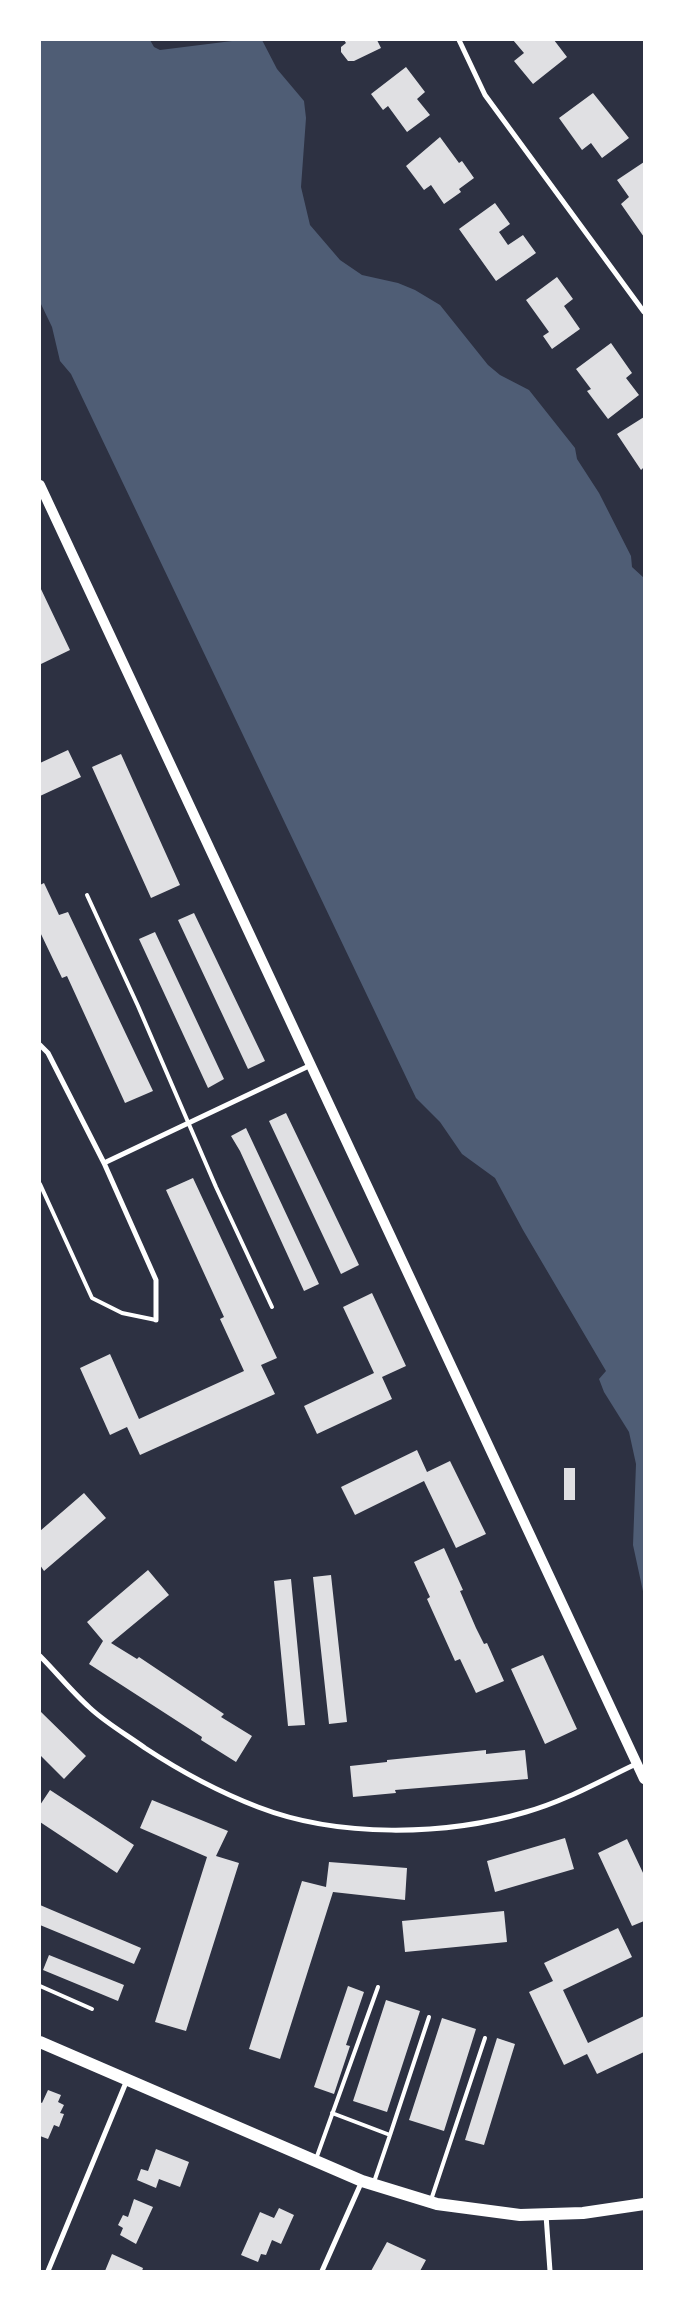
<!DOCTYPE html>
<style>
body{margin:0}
#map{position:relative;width:684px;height:2311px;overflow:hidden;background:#2d3142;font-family:"Asap Condensed",sans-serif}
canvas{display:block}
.frame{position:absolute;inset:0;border:41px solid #fff;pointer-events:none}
</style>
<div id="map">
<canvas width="684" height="2311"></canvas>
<div class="frame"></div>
</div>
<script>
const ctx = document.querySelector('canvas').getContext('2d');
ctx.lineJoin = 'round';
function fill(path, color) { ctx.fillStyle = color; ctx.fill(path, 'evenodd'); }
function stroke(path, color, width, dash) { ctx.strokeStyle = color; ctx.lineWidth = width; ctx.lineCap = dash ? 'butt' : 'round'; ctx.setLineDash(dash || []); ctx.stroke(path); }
fill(new Path2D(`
 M40 40H150L154 47 160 50 240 40H262L277 69 304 101 306 118 301 187 310 225 340 260 362 275 398 283 415 290 440 305 488 365 500 375 529 390 575 448 577 459 599 493 631 556 632 567 644 578V1596L633 1545 636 1464 629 1432 604 1392 599 1379 606 1371 523 1230 495 1178 462 1154 440 1122 416 1098 71 374 60 361 52 327 40 302Z`), '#4f5d75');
fill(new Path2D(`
 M344 40H377L381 48 354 61H348L341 52V47L346 43Z
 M513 40H554L567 57 533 84 514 61 524 53Z
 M406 67 425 92 417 99 430 115 407 132 388 106 383 110 371 94Z
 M593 93 629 138 602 158 591 143 582 150 559 118Z
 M440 137 459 163 462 161 474 178 459 189 461 192 444 204 431 185 424 190 406 166Z
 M644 162V237L621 204 629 197 617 180Z
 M495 203 510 224 499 232 508 245 523 235 536 253 496 281 459 229Z
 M557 277 573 299 564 306 580 329 552 349 543 336 549 332 526 300Z
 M611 343 632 373 626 378 639 395 608 419 587 391 591 389 576 369Z
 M644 417V467L641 470 617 434Z
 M40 587 70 650 41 664 40 662Z
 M68 750 81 777 40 796V763Z
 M121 754 180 885 151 898 92 767Z
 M44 883 59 915 68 912 153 1091 125 1103 67 976 62 978 40 932V885Z
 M194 913 265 1061 248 1069 178 920Z
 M155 932 224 1079 208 1088 139 939Z
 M286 1113 359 1265 341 1274 269 1121Z
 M246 1128 319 1284 304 1291 240 1151 231 1136Z
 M193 1178 277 1358 261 1365 275 1394 140 1455 127 1427 110 1435 80 1368 110 1354 139 1419 244 1371 220 1319 224 1317 166 1190Z
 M372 1293 406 1366 382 1377 392 1399 317 1434 304 1406 374 1373 343 1307Z
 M417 1450 427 1472 450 1461 486 1534 456 1548 424 1481 355 1515 341 1487Z
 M564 1468H575V1500H564Z
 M84 1493 106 1518 44 1571 40 1565V1531Z
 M444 1548 463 1590 460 1591 476 1628 484 1644 487 1643 504 1681 476 1693 460 1659 455 1661 427 1599 430 1597 414 1562Z
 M148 1570 169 1595 111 1643 137 1659 139 1657 224 1714 221 1717 252 1736 236 1762 201 1740 202 1737 89 1664 103 1641 87 1622Z
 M331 1575 347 1722 329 1724 313 1577Z
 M291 1579 305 1725 288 1726 274 1581Z
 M543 1655 577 1729 545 1744 511 1669Z
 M40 1711 86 1756 64 1779 40 1755Z
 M486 1750V1754L525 1750 528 1779 395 1790 396 1793 353 1797 350 1766 387 1762V1760Z
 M50 1790 134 1845 117 1873 40 1822V1805Z
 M152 1800 228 1831 216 1856 239 1863 186 2031 155 2022 207 1857 140 1828Z
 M565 1838 574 1869 495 1892 487 1861Z
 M627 1839 644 1875V1921L632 1926 598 1853Z
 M329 1862 407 1868 405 1900 333 1892 280 2059 249 2049 302 1881 326 1887Z
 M40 1905 141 1948 134 1964 40 1925Z
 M504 1911 507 1942 405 1952 402 1921Z
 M618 1928 632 1957 563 1990 588 2043 644 2016V2052L597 2074 587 2054 564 2065 529 1992 553 1981 544 1963Z
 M49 1955 124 1985 118 2001 43 1970Z
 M348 1986 364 1992 346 2045 350 2046 334 2094 314 2087Z
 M386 2000 420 2011 387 2112 353 2101Z
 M442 2018 476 2029 444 2131 409 2120Z
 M497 2038 515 2044 484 2145 465 2140Z
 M48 2090 61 2095 58 2102 64 2105 60 2113 64 2114 59 2127 54 2125 48 2139 40 2136V2102L42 2103Z
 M156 2149 189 2162 180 2187 159 2179 156 2188 137 2180 141 2169 148 2171Z
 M134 2199 153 2207 136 2244 120 2235 123 2228 118 2225 123 2215 128 2217Z
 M279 2208 294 2215 281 2244 272 2240 266 2255 261 2254 258 2262 241 2255 260 2212 274 2218Z
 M387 2242 426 2260 420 2271H371Z
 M112 2254 143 2268 142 2271H105Z`), '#e0e0e3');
stroke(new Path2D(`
 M87 895 138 1006 216 1187 272 1307
 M40 1184 92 1298 122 1313 156 1320
 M40 1986 92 2009
 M332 2113 390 2135 374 2182
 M390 2135 429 2017
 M316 2159 378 1987
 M431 2200 485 2038`), '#fff', 4);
stroke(new Path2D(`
 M459 40 485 95 644 312
 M40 1045 48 1053 104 1163 156 1280V1320
 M104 1163 311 1065
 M40 1656C57 1673 72 1692 90 1708 106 1723 127 1735 145 1748 180 1771 219 1792 258 1807 338 1838 445 1836 526 1812 565 1801 600 1781 636 1764
 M546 2215 550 2271
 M48 2271 127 2080
 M322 2271 362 2181`), '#fff', 5);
stroke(new Path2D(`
 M40 485 644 1779`), '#fff', 10);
stroke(new Path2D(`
 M40 2042 362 2181 437 2204 520 2215 583 2213 644 2204`), '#fff', 12);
</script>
